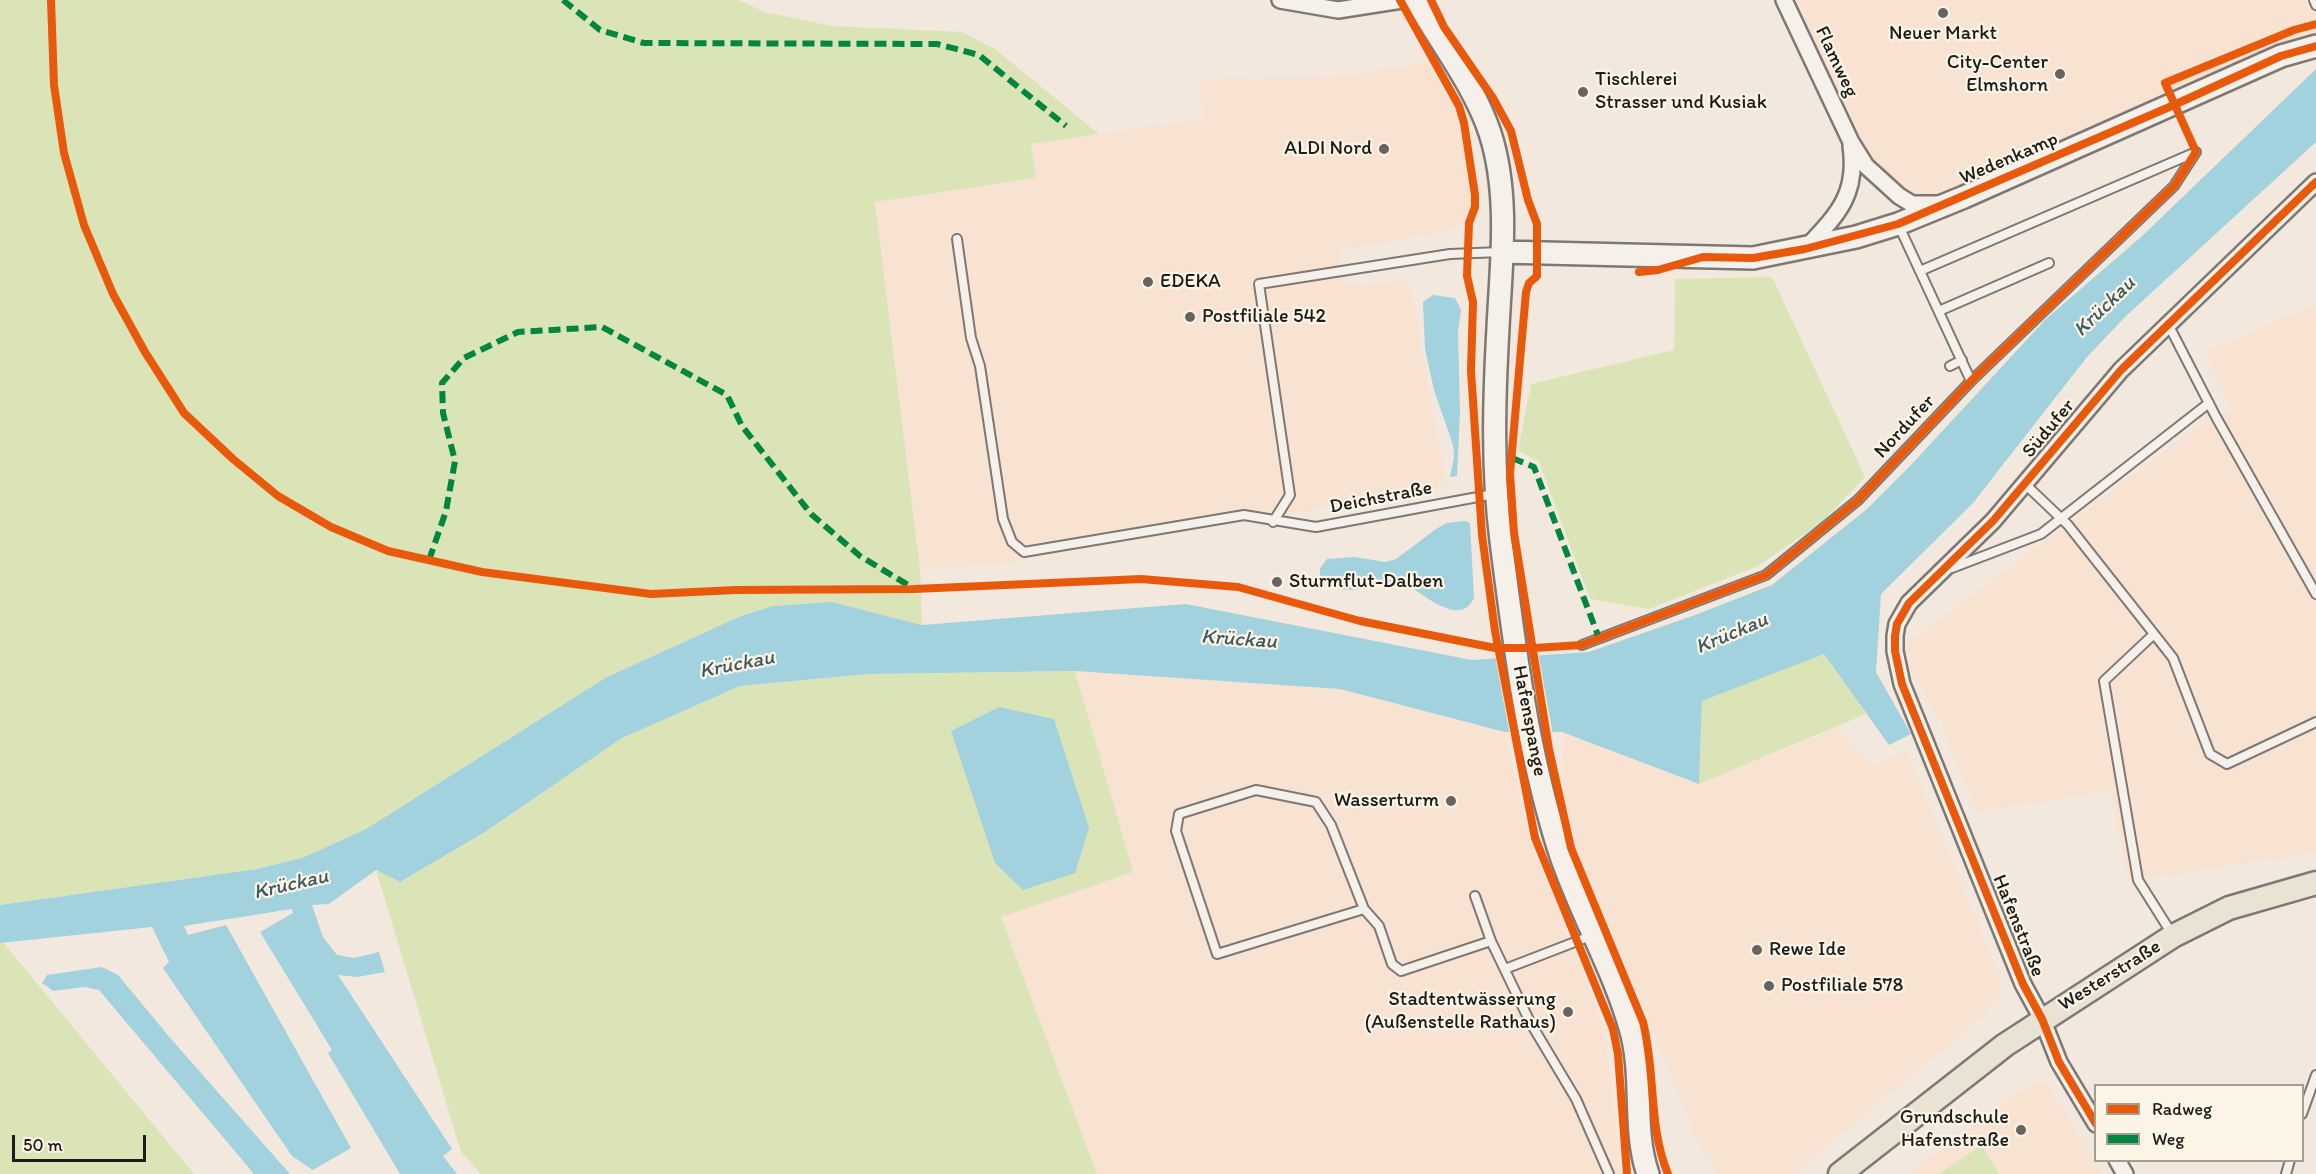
<!DOCTYPE html>
<meta charset="utf-8">
<style>
body{margin:0}
#map{position:relative;width:2316px;height:1174px;overflow:hidden;background:#f3e8dd;font-family:Itim,sans-serif}
canvas{display:block}
.legend{position:absolute;left:2094px;top:1084px;width:210px;height:78px;box-sizing:border-box;background:#fcf5e5;border:2px solid #a29e95;margin:0;padding:8px 10px;list-style:none;font-size:18px;color:#1c1c1c}
.legend li{display:flex;align-items:center;gap:12px;height:30px}
.legend b{width:30px;border:2px solid #a29e95}
.scale{position:absolute;left:12px;top:1135px;width:134px;height:27px;box-sizing:border-box;border:3px solid #1c1c1c;border-top:0;padding-left:8px;font-size:18px;line-height:21px;white-space:nowrap;color:#1c1c1c;-webkit-text-stroke:4px #fcf5e5;paint-order:stroke}
</style>
<div id="map">
<canvas width="2316" height="1174"></canvas>
<ul class="legend">
<li><b style="height:8px;background:#e8590c"></b>Radweg</li>
<li><b style="height:8px;background:#00873e"></b>Weg</li>
</ul>
<div class="scale">50 m</div>
</div>
<script>
const ctx = document.querySelector('canvas').getContext('2d');
ctx.lineJoin = 'round';
function fill(path, color) { ctx.fillStyle = color; ctx.fill(path, 'evenodd'); }
function stroke(path, color, width, dash) { ctx.strokeStyle = color; ctx.lineWidth = width; ctx.lineCap = dash ? 'butt' : 'round'; ctx.setLineDash(dash || []); ctx.stroke(path); }
function drawText(font, color, halo, rows, align = 'center') {
  ctx.font = font + ' Itim,sans-serif'; ctx.lineWidth = 4.5; ctx.setLineDash([]); ctx.textBaseline = 'middle'; ctx.strokeStyle = halo; ctx.fillStyle = color; for (const [text, x, y, turn = 0] of rows) {
    ctx.save(); ctx.translate(x, y); ctx.rotate((+turn || 0) * Math.PI / 180); ctx.textAlign = isNaN(turn) ? turn : align; if (halo) ctx.strokeText(text, 0, 0); ctx.fillText(text, 0, 0); ctx.restore();
  }
}
fill(new Path2D(`
 M1784 0H2316V46L1964 197 1912 204 1866 166Z
 M1428 63 1458 113 1472 192 1471 210 1465 221 1447 231 1338 250 1344 286 1409 281 1447 486 1000 564 921 569 875 202 1036 178 1031 144 1203 119 1200 80 1348 76Z
 M2316 304V852L2128 881 2111 791 1977 811 1947 742 1942 722 1910 669V655L1904 646 2200 425 2232 409 2205 352Z
 M1075 671 1340 689 1505 732 1529 838 1605 1031 1621 1174H1097L1001 916 1132 872Z
 M1837 728 1872 766 1907 751 2000 977 2001 991 1997 1001 1986 1014 1793 1174H1719L1700 1147 1575 843 1563 793 1562 732 1699 784Z
 M2046 1082 2102 1174H1908L2027 1086Z`), '#f8e2d1');
fill(new Path2D(`
 M0 0H738L765 12 831 26 962 32 995 49 1099 134 1031 144 1036 178 875 202 920 569 922 625 832 602 773 606 741 616 607 677 366 829 302 858 257 869 0 905Z
 M1772 277 1865 477 1822 522 1758 566 1649 609 1590 599 1539 462 1518 450 1531 384 1674 350 1675 279Z
 M1824 653 1866 714 1699 784 1702 701Z
 M1075 671 1133 872 1001 917 1097 1174H481L461 1152 376 870 400 882 485 832 622 738 740 686 869 674Z
 M3 942 194 1174H0V943Z
 M1982 1145 1999 1174H1939Z`), '#dbe4b6');
fill(new Path2D(`
 M2316 69V142L2126 316 2087 357 1973 503 1881 594 1876 672 1911 734 1889 745 1824 654 1702 701 1699 784 1562 732H1505L1340 689 1075 671 869 674 740 686 622 738 485 832 400 882 376 870 329 904 312 905 323 937 337 955 354 958 379 952 385 972 357 977 338 975 452 1149 443 1156 457 1174H400L328 1053 332 1050 260 932 293 913 292 909 184 926 188 935 226 925 351 1148 313 1170 292 1156 163 968 169 962 152 927 0 943V905L257 869 302 858 366 829 607 677 741 616 773 606 832 602 922 625 1186 604 1472 660 1589 652 1695 615 1772 585 1867 509 1910 466 2046 319 2141 237Z
 M1433 295 1455 298 1461 310 1458 332 1460 413 1457 476 1450 477 1454 457 1453 445 1434 390 1425 349 1423 302Z
 M1465 521 1470 523 1474 598C1459 630 1420 590 1400 581 1373 584 1340 602 1320 576V568L1327 559 1355 557 1385 562 1396 559 1436 529 1447 523Z
 M999 707 1054 719 1089 828 1075 873 1023 890 995 863 951 731Z
 M102 967 118 975 171 1039 290 1174H254L99 990 85 987 53 991 42 983 47 975Z`), '#a2d2de');
fill(new Path2D(`
 M1538 652 1553 735H1510L1495 656Z`), '#f3e8dd');
const lane = new Path2D(`
 M2314 0 2316 5
 M1898 224 1971 381
 M957 239 971 338 980 366 1003 519 1012 542 1024 552 1244 515 1316 527 1494 494
 M1920 271 2196 152
 M1939 311 2049 263
 M2168 324 2216 417 2316 594
 M1950 366 1962 360
 M2025 484 2068 525 2173 658 2210 754 2227 764 2316 722
 M1273 522 1290 495 1259 284 1450 254 1501 252
 M1952 568 2041 534 2209 403
 M2154 634 2104 681 2138 880 2172 934
 M1582 645 1766 575 1858 500 1971 381 2174 186 2196 152
 M1475 896 1491 941 1530 1022 1576 1099 1609 1174
 M1364 909 1331 825 1316 802 1256 790 1179 814 1176 831 1217 954 1364 909 1379 926 1392 964 1401 971 1491 941
 M1505 969 1593 935
 M2302 1114 2316 1075
 M2286 1174 2290 1160`);
const street = new Path2D(`
 M1280 0 1338 10 1402 0
 M1784 0 1851 142 1866 166 1899 196 1912 204H1938
 M1807 247C1838 214 1858 194 1851 146
 M2096 1124 2059 1062 2042 1019 2023 984 1902 684 1895 651V636L1897 624 1909 603 1993 521 2121 370 2316 182
 M2117 1160 2125 1174`);
const secondary = new Path2D(`
 M1416 0C1440 42 1475 87 1490 133 1510 195 1501 264 1498 328 1494 399 1492 470 1501 541 1514 643 1527 749 1558 847 1578 911 1615 970 1632 1035 1643 1081 1633 1131 1648 1174
 M1502 252 1753 258 1856 237 1898 224 1964 197 2281 56 2316 46`);
const primary = new Path2D(`
 M1840 1174 2005 1045 2173 936 2229 908 2316 883`);
stroke(lane, '#7d7873', 12);
stroke(street, '#7d7873', 20);
stroke(secondary, '#7d7873', 26);
stroke(primary, '#7d7873', 27);
stroke(lane, '#f5f0ea', 8);
stroke(street, '#f5f0ea', 15);
stroke(secondary, '#f5f0ea', 21);
stroke(primary, '#eae3d3', 22);
stroke(new Path2D(`
 M563 0 600 30 644 43 937 44 979 55 1066 126
 M1512 458 1534 467 1599 638
 M429 560 446 511 455 461 443 413 442 383 464 358 518 332 602 327 727 395 742 426 811 514 860 556 913 588`), '#00873e', 6, [12, 6]);
stroke(new Path2D(`
 M51 0 54 85 64 153 84 225 113 294 145 352 184 413 233 459 278 496 331 527 388 551 482 572 651 594 736 590 914 589 1141 579 1238 587 1360 621 1495 648H1534L1582 645 1766 575 1858 500 1971 381 2174 186 2196 152 2165 83 2294 30 2316 24
 M1400 0 1459 106 1464 123 1475 195V207L1469 223 1467 276 1473 302 1471 371 1482 535 1495 631 1535 838 1613 1029 1618 1054 1627 1174
 M1431 0 1444 27 1493 98 1511 131 1528 200 1537 224V276L1529 283 1526 292 1510 474 1514 533 1529 626 1549 749 1571 848 1643 1022C1656 1073 1648 1126 1668 1174
 M1639 272 1658 270 1703 257 1753 258 1805 249 1898 224 2174 105 2281 56 2316 46
 M2096 1124 2059 1062 2042 1019 2023 984 1902 684 1895 651V636L1897 624 1909 603 1993 521 2121 370 2316 182`), '#e8590c', 8);
for (const [x, y, r, color] of [
 [1943,13,6,"#676360"],
 [2060,74,6,"#676360"],
 [1583,92,6,"#676360"],
 [1384,149,6,"#676360"],
 [1148,282,6,"#676360"],
 [1190,317,6,"#676360"],
 [1277,582,6,"#676360"],
 [1451,801,6,"#676360"],
 [1757,950,6,"#676360"],
 [1769,986,6,"#676360"],
 [1568,1012,6,"#676360"],
 [2021,1130,6,"#676360"]
]) { const dot = new Path2D(); dot.arc(x, y, r, 0, 2 * Math.PI); ctx.fillStyle = color; ctx.fill(dot); stroke(dot, '#fcf5e5', 2); }
drawText('20px', '#1c1c1c', '#fcf5e5', [
 ["Neuer Markt",1943,34,"center"],
 ["City-Center",2048,63,"right"],
 ["Elmshorn",2048,86,"right"],
 ["Tischlerei",1595,80],
 ["Strasser und Kusiak",1595,103],
 ["ALDI Nord",1372,149,"right"],
 ["EDEKA",1160,282],
 ["Postfiliale 542",1202,317],
 ["Sturmflut-Dalben",1289,582],
 ["Wasserturm",1439,801,"right"],
 ["Rewe Ide",1769,950],
 ["Postfiliale 578",1781,986],
 ["Stadtentwässerung",1556,1000,"right"],
 ["(Außenstelle Rathaus)",1556,1023,"right"],
 ["Grundschule",2009,1118,"right"],
 ["Hafenstraße",2009,1141,"right"]
], 'left');
drawText('20px', '#1c1c1c', '#fcf5e5', [
 ["Flamweg",1836,62,65],
 ["Wedenkamp",2009,159,-23],
 ["Nordufer",1905,427,-47],
 ["Südufer",2049,429,-50],
 ["Deichstraße",1381,498,-11],
 ["Hafenspange",1529,721,79],
 ["Hafenstraße",2018,926,68],
 ["Westerstraße",2110,976,-32]
]);
drawText('italic 21px', '#3f5960', '#fcf5e5', [
 ["Krückau",2105,307,-44],
 ["Krückau",1732,634,-23],
 ["Krückau",1239,640,4],
 ["Krückau",737,665,-11],
 ["Krückau",291,885,-13]
]);
</script>
